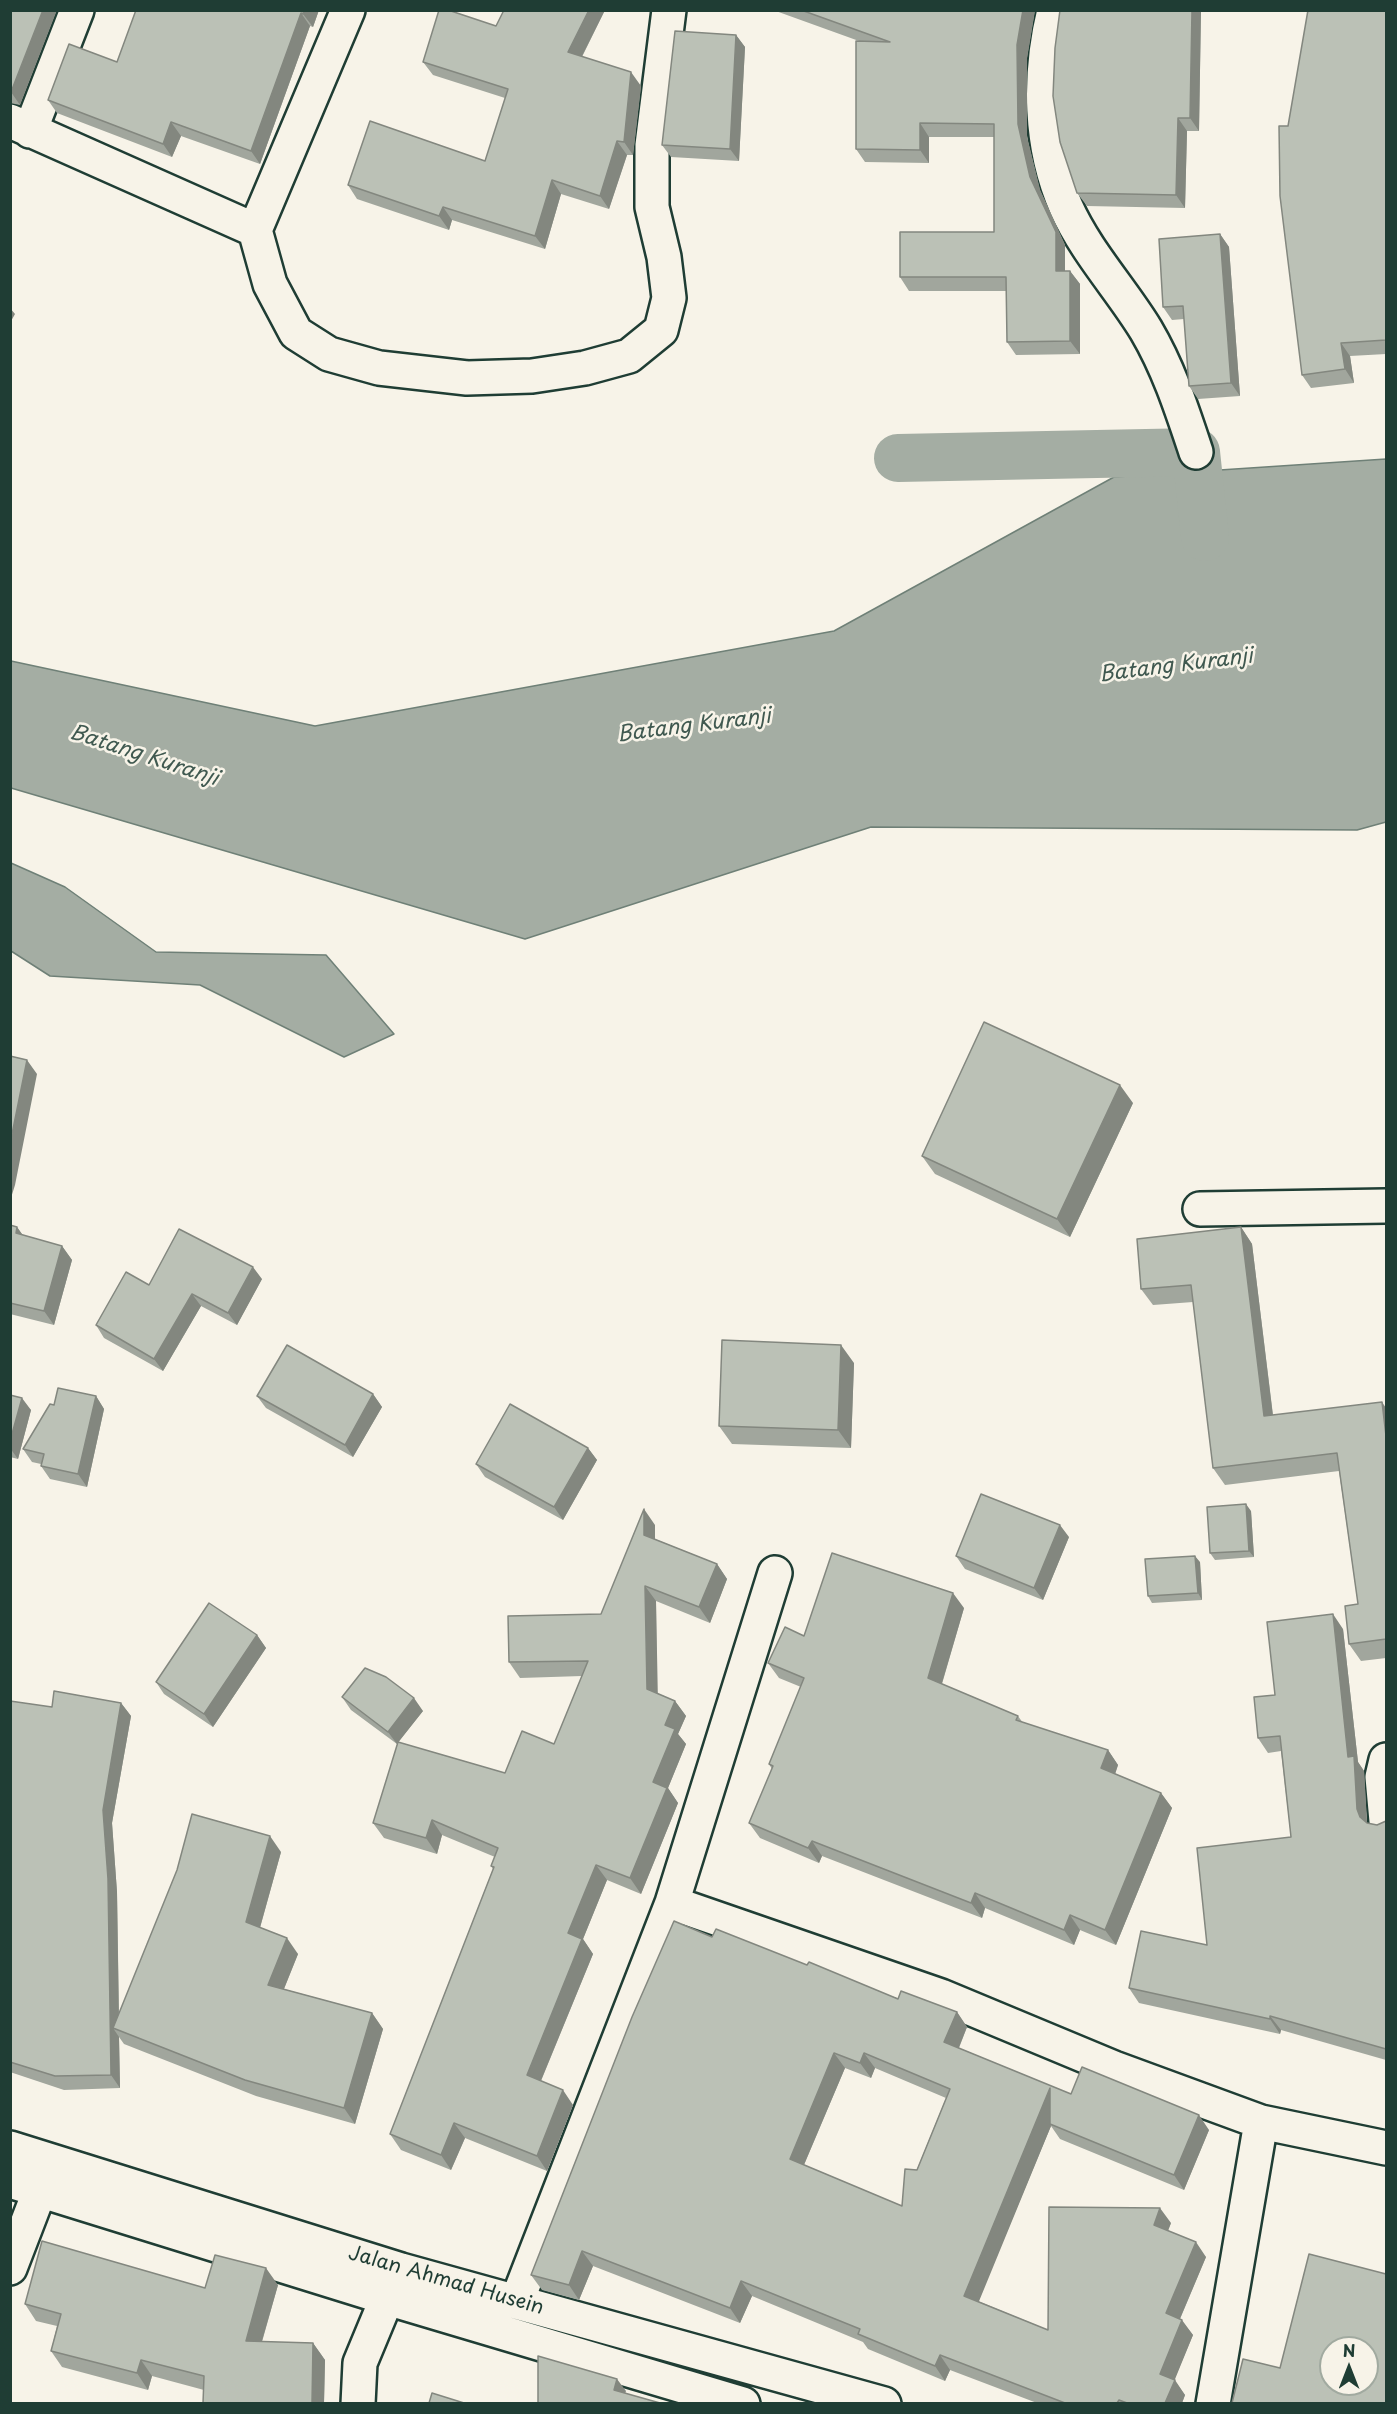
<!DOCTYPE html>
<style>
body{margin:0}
#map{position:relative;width:1397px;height:2414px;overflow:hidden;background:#f7f3e8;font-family:"Playpen Sans",sans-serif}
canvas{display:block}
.frame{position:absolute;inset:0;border:12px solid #1f3d34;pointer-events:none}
.north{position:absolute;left:1319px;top:2336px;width:60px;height:60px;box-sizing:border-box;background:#f7f3e8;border:2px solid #a1aaa0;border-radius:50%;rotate:0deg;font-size:16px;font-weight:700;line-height:24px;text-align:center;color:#1f3d34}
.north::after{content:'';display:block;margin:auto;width:21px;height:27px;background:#1f3d34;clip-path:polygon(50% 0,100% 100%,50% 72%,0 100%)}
</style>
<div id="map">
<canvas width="1397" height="2414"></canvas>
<div class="frame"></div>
<div class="north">N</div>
</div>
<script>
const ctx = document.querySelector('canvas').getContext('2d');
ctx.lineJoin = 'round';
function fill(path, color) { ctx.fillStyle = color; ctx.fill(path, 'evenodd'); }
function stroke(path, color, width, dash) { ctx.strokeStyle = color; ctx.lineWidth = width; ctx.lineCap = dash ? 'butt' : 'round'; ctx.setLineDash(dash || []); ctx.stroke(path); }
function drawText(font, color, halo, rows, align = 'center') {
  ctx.font = font + ' "Playpen Sans",sans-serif'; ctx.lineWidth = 5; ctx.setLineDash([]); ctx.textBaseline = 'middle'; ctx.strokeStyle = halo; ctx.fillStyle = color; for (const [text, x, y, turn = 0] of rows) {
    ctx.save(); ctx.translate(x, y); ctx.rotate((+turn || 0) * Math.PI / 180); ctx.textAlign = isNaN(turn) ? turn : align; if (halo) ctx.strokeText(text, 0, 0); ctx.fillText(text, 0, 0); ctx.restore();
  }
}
const water = new Path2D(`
 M1386 459V822L1357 830 871 827 525 939 11 788V661L315 726 834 631 1114 477Z
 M11 863 65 887 156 952 326 955 394 1034 344 1057 200 985 50 976 11 951Z`);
fill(water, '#a4ada3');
stroke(water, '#6f8077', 1.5);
stroke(new Path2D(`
 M898 458 1196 452 1205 537`), '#a4ada3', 48);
const minor = new Path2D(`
 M348 10 255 230 270 284 296 333 329 354 379 368 467 378 532 376 585 368 629 356 661 330 669 298 664 257 652 207V145L669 10
 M1054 10C1038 75 1039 146 1066 207 1086 252 1121 289 1146 330 1169 369 1182 410 1196 452
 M10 121 255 230
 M30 131 77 10
 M1200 1209 1386 1206
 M1386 1760 1382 1777 1386 1821
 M672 1903 941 1996 1114 2068 1261 2122 1386 2148
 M10 2268 40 2190
 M517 2301 672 1903 775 1573
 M358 2404 360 2363 387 2298
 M1213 2404 1261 2122`);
const major = new Path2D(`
 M10 2148 401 2270 884 2404
 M10 2181 387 2298 743 2404`);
stroke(minor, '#1f3d34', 38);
stroke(major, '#1f3d34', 38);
stroke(minor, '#f7f3e8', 33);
stroke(major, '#f7f3e8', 33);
fill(new Path2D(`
 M10 10 20 105 10 103Z
 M136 10H319L313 27 310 26 260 164 181 136 172 157 57 113 48 100 117 62Z
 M504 10H605L582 57 641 86 633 155H627L609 209 561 194 545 249 452 220 449 230 357 199 348 185 485 161 505 98 433 75 423 62 496 26Z
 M773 10H1035L1027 58V137L1040 190 1065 245V271H1070L1080 284V354L1016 355 1007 342V291H909L900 277 994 232V137H929V163L865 162 856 149 859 41Z
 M1201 10 1199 131H1187L1185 208 1087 206 1077 193Z
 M1386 10V354L1350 356 1354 383 1311 388 1302 375 1288 126Z
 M736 35 745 47 739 161 671 157 662 145Z
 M1220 234 1229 247 1240 396 1198 399 1189 386 1184 319 1172 320 1163 307Z
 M1133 1103 1070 1237 935 1174 922 1156Z
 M10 1225 17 1227 23 1236 62 1246 72 1260 54 1325 10 1314Z
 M1241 1227 1252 1244 1273 1415 1386 1408V1658L1361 1661 1349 1644 1358 1604 1339 1471 1225 1485 1213 1468 1193 1302 1153 1305 1141 1289Z
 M262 1279 237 1325 201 1306 163 1371 104 1338 96 1325 149 1285Z
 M854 1363 851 1448 732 1444 719 1426Z
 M373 1394 382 1407 353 1457 266 1408 257 1396Z
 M10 1395 31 1410 18 1459 10 1457Z
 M96 1396 104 1409 87 1487 50 1479 41 1466V1464L32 1462 23 1449 54 1405Z
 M588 1448 597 1460 563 1520 485 1477 476 1464Z
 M1251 1511 1254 1557 1215 1560 1210 1553Z
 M655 1525V1539L717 1564 727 1579 710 1623 656 1601 657 1693 675 1701 686 1716 678 1734 686 1744 668 1788 678 1803 641 1894 607 1880 583 1939 593 1954 541 2081 573 2105 547 2171 465 2138 451 2170 401 2150 390 2134 493 1869 491 1866 495 1857 442 1835 437 1854 384 1838 373 1823 398 1742 397 1744 351 1710 342 1697 423 1711 398 1742 505 1773 554 1744 582 1676 520 1678 509 1662 601 1614Z
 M1069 1537 1043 1600 965 1569 956 1556Z
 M1200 1562 1202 1600 1152 1603 1148 1596Z
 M964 1608 942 1684 1018 1716 1023 1723 1108 1750 1118 1765 1115 1774 1161 1793 1172 1808 1116 1945 1080 1930 1074 1945 985 1908 982 1918 822 1856 819 1863 760 1838 749 1823 772 1769 769 1764 801 1687 779 1678 768 1663 804 1636Z
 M1343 1629 1358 1762 1364 1771 1367 1823 1377 1825 1386 1821V2060L1281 2030 1280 2034 1139 2003 1129 1988 1207 1945 1291 1837 1281 1751 1268 1753 1258 1738 1275 1695Z
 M257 1635 266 1648 213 1727 164 1694 156 1682Z
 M10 1701 52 1707 121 1703 131 1716 112 1823 117 1892 119 2013 281 1852 260 1928 298 1954 284 1989 372 2013 383 2029 355 2124 256 2096 124 2044 119 2037 120 2088 64 2090 10 2072Z
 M712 1937 807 1965 898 1999 957 2012 967 2027 959 2048 1071 2094 1209 2130 1184 2190 1060 2139 1051 2126 978 2301 1048 2330 1171 2223 1168 2231 1206 2257 1180 2319 1193 2335 1174 2380 1185 2395 1182 2403H1037L950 2370 945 2381 868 2349 863 2342 752 2296 740 2323 593 2266 579 2300 542 2290 531 2275ZM845 2068 871 2078 875 2068 946 2098 902 2206 804 2165Z
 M278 2285 262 2342 313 2343 325 2360 324 2403H203L204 2390 152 2376 148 2390 62 2367 51 2351 57 2326 36 2321 25 2304 205 2288Z`), '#a1a69d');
fill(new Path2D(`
 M43 10H57L20 105 11 92Z
 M304 10H319L313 27 303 14Z
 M589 10H605L577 66 568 52Z
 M1023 10H1035L1027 58V137L1040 190 1065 245V284L1056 271 1030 177 1018 124 1017 45Z
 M1192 10H1201L1199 131 1190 118Z
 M301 13 310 26 260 164 251 151Z
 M736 35 745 47 739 161 730 149Z
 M631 72 641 86 633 155 624 142Z
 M1178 118 1187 131 1185 208 1176 195Z
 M171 122 181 136 172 157 163 144Z
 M920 123 929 137V163L920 150Z
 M617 141 627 155 609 209 600 196Z
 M552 180 561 194 545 249 535 236Z
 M443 207 452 220 449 230 439 216Z
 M1220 234 1229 247 1240 396 1231 383Z
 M1070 271 1080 284V354L1070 341Z
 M10 308 15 314 10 323Z
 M1341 343 1350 356 1354 383 1345 369Z
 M27 1060 37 1074 15 1185 10 1201V1144Z
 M1120 1085 1133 1103 1070 1237 1057 1219Z
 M17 1227 27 1241 16 1233Z
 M1241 1227 1252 1244 1275 1433 1264 1416Z
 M62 1246 72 1260 54 1325 44 1311Z
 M253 1267 262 1279 237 1325 228 1313Z
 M192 1294 201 1306 163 1371 154 1359Z
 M841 1345 854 1363 851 1448 838 1430Z
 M373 1394 382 1407 353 1457 345 1445Z
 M96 1396 104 1409 87 1487 78 1474Z
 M22 1398 31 1410 18 1459 10 1448V1441Z
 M1382 1402 1386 1408V1436Z
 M588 1448 597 1460 563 1520 554 1507Z
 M1246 1504 1251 1511 1254 1557 1249 1551Z
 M644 1509 655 1525V1550L644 1535Z
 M1060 1525 1069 1537 1043 1600 1034 1588Z
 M1195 1556 1200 1562 1202 1600 1198 1593Z
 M717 1564 727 1579 710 1623 699 1607Z
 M645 1586 656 1601 658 1704 647 1689Z
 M953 1593 964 1608 939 1693 928 1678Z
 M1333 1614 1343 1629 1358 1762 1364 1771 1367 1823 1360 1817 1357 1809 1348 1757Z
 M257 1635 266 1648 213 1727 204 1714Z
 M414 1698 423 1711 397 1744 388 1732Z
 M675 1701 686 1716 678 1734 686 1744 668 1788 678 1803 641 1894 630 1878 653 1782 665 1725Z
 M121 1703 131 1716 112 1823 117 1892 119 2030 113 2028 119 2037 120 2088 111 2075 103 1810Z
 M1108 1750 1118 1765 1112 1783 1101 1768Z
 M1161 1793 1172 1808 1116 1945 1105 1930Z
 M432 1820 442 1835 437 1854 426 1838Z
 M270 1836 281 1852 257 1938 246 1922Z
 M812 1841 822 1856 819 1863 808 1848Z
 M596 1865 607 1880 583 1939 593 1954 537 2090 527 2075 568 1933Z
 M975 1893 985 1908 982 1918 971 1903Z
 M1070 1915 1080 1930 1074 1945 1064 1930Z
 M287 1938 298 1954 279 2001 268 1985Z
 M957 2012 967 2027 955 2057 944 2042Z
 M372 2013 383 2029 355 2124 344 2108Z
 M1270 2016 1281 2030 1280 2034 1270 2019Z
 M834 2053 845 2068 800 2174 790 2159Z
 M864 2053 875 2068 871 2078 860 2063Z
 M1050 2088V2124L1051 2126 975 2311 964 2296Z
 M563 2090 573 2105 547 2171 537 2156Z
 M1199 2115 1209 2130 1184 2190 1174 2175Z
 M454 2123 465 2138 451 2170 441 2155Z
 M1160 2208 1171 2223 1164 2240 1154 2225Z
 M1196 2242 1206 2257 1176 2328 1166 2313Z
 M582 2251 593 2266 579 2300 569 2285Z
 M266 2268 278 2285 257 2358 246 2341Z
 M741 2281 752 2296 740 2323 730 2308Z
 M1182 2320 1193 2335 1171 2389 1160 2374Z
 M313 2343 325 2360 324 2403H312Z
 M940 2355 950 2370 945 2381 935 2366Z
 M141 2360 152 2376 148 2390 137 2373Z
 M617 2379 626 2391 622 2402 614 2390Z
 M1175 2380 1185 2395 1182 2403H1165Z`), '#83877f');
const building = new Path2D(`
 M10 10H43L11 92H10Z
 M136 10H304L303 14 301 13 251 151 171 122 163 144 48 100 69 44 117 62Z
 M439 10H448L496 26 504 10H589L568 52 631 72 624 142 617 141 600 196 552 180 535 236 443 207 439 216 348 185 370 121 485 161 508 89 423 62Z
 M801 10H1023L1017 45 1018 124 1030 177 1056 232V271H1070V341L1007 342 1006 277H900V232H994V124L920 123V150L856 149V41L890 42Z
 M1060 10H1192L1190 118H1178L1176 195 1077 193 1060 142 1053 96 1055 48Z
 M1308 10H1386V340L1341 343 1345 369 1302 375 1280 196 1279 126H1288Z
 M675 31 736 35 730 149 662 145Z
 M1220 234 1231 383 1189 386 1183 306 1163 307 1159 239Z
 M984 1022 1120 1085 1057 1219 922 1156Z
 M10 1056 27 1060 10 1144Z
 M10 1225 17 1227 16 1233 62 1246 44 1311 10 1303Z
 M1241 1227 1264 1416 1382 1402 1386 1436V1639L1349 1644 1345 1606 1358 1604 1337 1453 1213 1468 1191 1285 1141 1289 1137 1239Z
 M179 1229 253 1267 228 1313 192 1294 154 1359 96 1325 126 1272 149 1285Z
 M722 1340 841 1345 838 1430 719 1426Z
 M287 1345 373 1394 345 1445 257 1396Z
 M58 1388 96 1396 78 1474 41 1466 44 1454 23 1449 50 1404 54 1405Z
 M10 1395 22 1398 10 1441Z
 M510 1404 588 1448 554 1507 476 1464Z
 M981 1494 1060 1525 1034 1588 956 1556Z
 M1246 1504 1249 1551 1210 1553 1207 1507Z
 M644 1509V1535L717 1564 699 1607 645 1586 647 1689 675 1701 665 1725 675 1729 653 1782 667 1788 630 1878 596 1865 568 1933 582 1939 527 2075 563 2090 537 2156 454 2123 441 2155 390 2134 494 1867 491 1866 498 1848 432 1820 426 1838 373 1823 398 1742 505 1773 522 1731 554 1744 588 1661 509 1662 508 1616 601 1614Z
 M832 1553 953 1593 928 1678 1018 1716 1016 1720 1108 1750 1101 1768 1161 1793 1105 1930 1070 1915 1064 1930 975 1893 971 1903 812 1841 808 1848 749 1823 773 1766 769 1764 804 1678 768 1663 785 1627 804 1636Z
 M1195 1556 1198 1593 1148 1596 1145 1559Z
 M209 1603 257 1635 204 1714 156 1682Z
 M1333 1614 1348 1757 1354 1756 1357 1809 1360 1817 1367 1823 1377 1825 1386 1821V2049L1270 2016V2019L1129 1988 1141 1931 1207 1945 1197 1848 1291 1837 1280 1736 1258 1738 1254 1697 1275 1695 1267 1622Z
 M365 1668 386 1677 414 1698 388 1732 342 1697Z
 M54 1691 121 1703 103 1810 108 1879 111 2075 55 2076 10 2062V1701L52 1707Z
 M192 1814 270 1836 246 1922 287 1938 268 1985 372 2013 344 2108 245 2080 113 2028 177 1870Z
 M674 1921 712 1937 716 1929 807 1965 809 1962 898 1999 901 1991 957 2012 944 2042 1071 2094 1082 2067 1199 2115 1174 2175 1050 2124V2088L964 2296 1048 2330 1049 2207 1160 2208 1154 2225 1196 2242 1166 2313 1182 2320 1160 2374 1175 2380 1165 2403H1127L1119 2400 1117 2403H1065L940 2355 935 2366 858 2334 860 2329 741 2281 730 2308 582 2251 569 2285 531 2275 632 2017ZM834 2053 860 2063 864 2053 950 2089 917 2170 905 2169 902 2206 790 2159Z
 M42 2241 205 2288 215 2255 266 2268 246 2341 313 2343 312 2403H203L204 2376 141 2360 137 2373 51 2351 61 2314 25 2304Z
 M1309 2254 1386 2274V2403H1232L1243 2359 1280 2368ZM1331 2348H1367V2384H1331Z
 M538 2356 617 2379 614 2390 660 2403H538Z
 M432 2393 464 2403H429Z`);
fill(building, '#bbc1b6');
stroke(building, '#83877f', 1.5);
drawText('20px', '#1f3d34', '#f7f3e8', [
 ["Jalan Ahmad Husein",446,2281,16]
]);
drawText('italic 21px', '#405950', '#f7f3e8', [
 ["Batang Kuranji",1176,666,-7],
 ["Batang Kuranji",694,726,-7],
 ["Batang Kuranji",144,756,18]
]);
</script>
